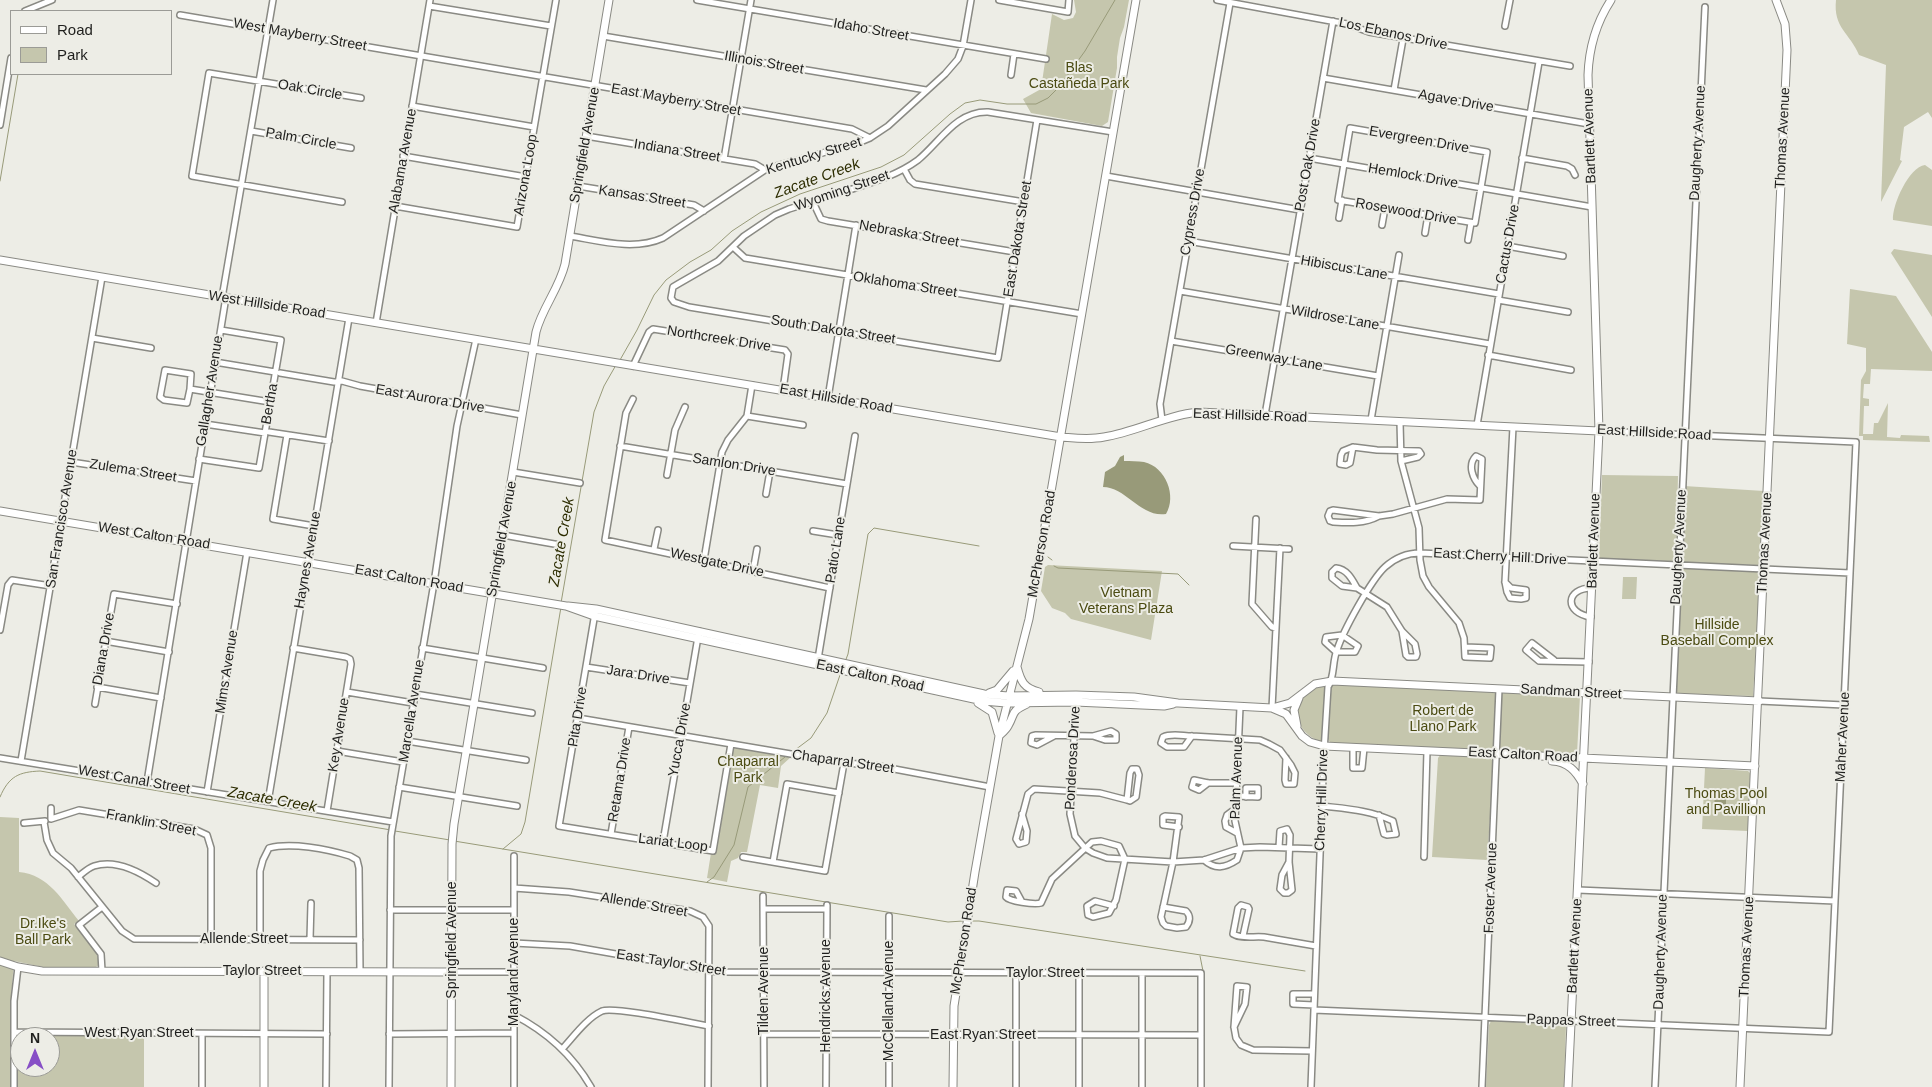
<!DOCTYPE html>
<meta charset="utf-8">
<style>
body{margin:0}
#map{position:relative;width:1932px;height:1087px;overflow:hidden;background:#edede6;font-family:Arial,sans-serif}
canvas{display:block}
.legend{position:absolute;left:10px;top:10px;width:162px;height:65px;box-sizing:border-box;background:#edede6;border:1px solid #9b9b96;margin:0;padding:6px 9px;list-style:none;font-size:15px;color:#1f1f1d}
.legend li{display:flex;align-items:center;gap:10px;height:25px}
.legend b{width:25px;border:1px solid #9b9b96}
.north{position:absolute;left:10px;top:1027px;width:50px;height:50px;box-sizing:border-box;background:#edede6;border:1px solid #9b9b96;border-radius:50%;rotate:0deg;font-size:14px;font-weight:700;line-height:20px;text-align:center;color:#1f1f1d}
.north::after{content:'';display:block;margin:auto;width:18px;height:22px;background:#874fc6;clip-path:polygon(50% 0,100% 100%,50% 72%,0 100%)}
</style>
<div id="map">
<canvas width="1932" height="1087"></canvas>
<ul class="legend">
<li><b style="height:6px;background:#fff"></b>Road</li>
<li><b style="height:14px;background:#c5c6ad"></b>Park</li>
</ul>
<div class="north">N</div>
</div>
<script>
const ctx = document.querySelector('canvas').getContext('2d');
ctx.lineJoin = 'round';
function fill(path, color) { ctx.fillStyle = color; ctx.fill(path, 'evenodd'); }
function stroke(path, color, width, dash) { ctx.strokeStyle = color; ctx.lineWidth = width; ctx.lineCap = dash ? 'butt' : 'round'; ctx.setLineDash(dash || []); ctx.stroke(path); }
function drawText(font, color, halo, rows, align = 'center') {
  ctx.font = font + ' Arial,sans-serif'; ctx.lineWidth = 4; ctx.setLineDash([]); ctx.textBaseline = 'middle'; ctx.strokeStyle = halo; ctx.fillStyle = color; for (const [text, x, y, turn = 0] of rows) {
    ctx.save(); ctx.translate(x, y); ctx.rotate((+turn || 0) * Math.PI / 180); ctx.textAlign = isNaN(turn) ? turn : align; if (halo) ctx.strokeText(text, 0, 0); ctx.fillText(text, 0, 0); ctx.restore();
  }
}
fill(new Path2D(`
 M1074 0H1129L1124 27 1120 38 1117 57V68L1108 122 1102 126 1031 113 1023 99 1041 89 1052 14 1064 20 1073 18 1076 12Z
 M1836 0H1932V118L1928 112 1904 127 1900 160 1902 161 1881 202 1886 65 1859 55C1850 33 1833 28 1836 0Z
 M1925 165 1932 170V226L1893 220C1892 205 1909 167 1925 165Z
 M1894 249 1932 255V317L1891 253Z
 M1850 289 1896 296 1932 352V371L1871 369 1870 384H1864L1863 398 1869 399V406H1864L1863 434H1873L1874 423H1878L1888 403 1887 437 1900 438 1901 435 1929 436 1930 442 1863 440V436H1859L1861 380 1866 371V348L1847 344Z
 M1602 475 1678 476 1676 561 1674 563 1599 558Z
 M1684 486 1764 491 1761 563 1759 565 1684 563 1681 561Z
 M1048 565 1162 571 1151 640 1071 619 1065 613 1052 608 1041 591 1045 567Z
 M1684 568 1756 571 1760 576 1753 696 1679 694 1675 691 1680 570Z
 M1623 577H1637L1636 599H1622Z
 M1336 684 1494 692 1497 695 1495 746 1493 750 1489 751 1331 744 1328 739 1330 688 1332 685Z
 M1326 685 1322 742H1321C1286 728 1291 689 1326 685Z
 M1501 692 1580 696 1577 754 1499 751Z
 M736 748 791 757 781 766 778 788 760 785 747 852H741L738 858 731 861 727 882 707 878 711 853 716 851 733 750Z
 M1441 754 1489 757 1494 762 1487 860 1432 857 1438 758Z
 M1705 768 1748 771 1751 774 1748 831 1702 829Z
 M0 817 19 818V872C49 875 62 900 79 921L74 924C84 936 99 949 99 965L96 967H43L14 961 11 998V1087H0Z
 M1491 1021 1562 1024 1566 1026 1564 1087H1486L1489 1025Z
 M19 1035H144V1087H17V1038ZM20 1037H50V1067H20Z`), '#c5c6ad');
fill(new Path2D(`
 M1124 455V461C1130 461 1138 461 1144 462 1166 467 1177 496 1166 514 1141 518 1126 487 1103 487L1105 472 1115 466 1120 457Z
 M1715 792H1726V811H1714Z`), '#989a79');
stroke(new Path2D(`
 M0 181 18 74
 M620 360 637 330 654 295 666 280 690 262 711 250 732 231 761 212 800 194 881 167 904 155 950 114 965 103 980 100 1007 104H1036L1048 98 1059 87 1085 51 1115 0
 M1048 557 1052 560
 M1054 566 1058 568 1178 574 1189 585
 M561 603 594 412 604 386 616 365
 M845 662 848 654 868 534 874 528 979 546
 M795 750 811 738 827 713 841 672
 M0 797C9 776 19 772 40 771L391 830
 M395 831 450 840
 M454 841 948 922 963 921
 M503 849 521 834 525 822 561 607
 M707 882 714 877 734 845 748 787 785 757
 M970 921H979L1305 971
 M1200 956 1203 971
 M1203 993 1204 1087`), '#989a79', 1);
const street = new Path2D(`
 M697 0 1046 59
 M999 0 1068 12 1069 0
 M1217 0 1347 24 1369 32 1570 66
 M429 6 551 26
 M25 11 52 0
 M180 15 852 129 870 138
 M1505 26 1510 0
 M603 36 926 90
 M1011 75 1014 54
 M1323 78 1589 124
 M1394 90 1403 39
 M412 106 534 127
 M1037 120 998 358 689 307 674 302 671 298 673 287 678 284 718 261 744 236 775 215 789 209C806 204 823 198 840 193 867 184 895 177 918 160 940 142 956 111 988 112L1113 132
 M0 125 11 58
 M1350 128 1487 152 1475 223 1338 200Z
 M251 131 351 148
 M586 136 755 164 765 170
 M403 156 526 177
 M1309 158 1592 207
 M1522 158 1567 166 1572 169 1575 175
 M724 159 751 0
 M904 169 910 180 915 184 1024 202
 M1106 176 1300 210
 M578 186 694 205 704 211
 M342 202 192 176 209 73 361 98
 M813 202 821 219 828 221 1015 252
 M395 206 517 227 556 0
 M1339 218 1342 200
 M1382 225 1385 208
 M1425 233 1428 215
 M570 236C600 241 634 251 663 238L765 170 776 166 858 143 870 138 888 126 945 74 958 59 963 46 971 0
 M1468 240 1471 223
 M1188 241 1499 294
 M1507 246 1563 256
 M733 247 745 258 1082 314
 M1180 291 1490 344
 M1498 300 1568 312
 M376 323 430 0
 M92 338 151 348
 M1171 341 1378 376
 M1488 355 1571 370
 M215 362 275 372
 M633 366 649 332 653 329 785 350 788 354 783 390
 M280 373 334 382 342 381 360 386 522 415
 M190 389 191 374 165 370 160 397 164 400 187 403 190 389 270 402
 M828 398 856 225
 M633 399 626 413 605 540 830 588
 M1265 415 1333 21
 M747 416 803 425
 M1162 420 1160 404 1230 3
 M1371 420 1399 255
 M1400 422 1401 461 1419 528 1420 560 1423 576 1429 587 1459 623 1464 638 1465 657 1490 658 1491 648 1465 647
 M205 424 265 433
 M1477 425 1539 62
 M269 432 329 441
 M287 435 273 519 314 526
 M620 446 847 484
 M1353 447 1350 463 1346 465 1340 464 1341 455 1343 451 1353 447 1377 450 1419 451 1421 454 1418 457 1401 461
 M199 459 259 468 281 340 221 330
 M71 462 196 481
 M513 472 580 483
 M667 475 675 430 685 407
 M766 494 770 471
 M1379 516C1364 524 1349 523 1333 522L1330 521 1328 516 1330 511 1333 510 1379 516 1393 514 1447 499 1480 500 1482 459 1476 456C1467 465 1473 479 1480 486
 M1256 519 1252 604 1272 627 1276 628
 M813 531 838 535
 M503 535 560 545
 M1233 546 1289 549
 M654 549 658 530
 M704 560 722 452 728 440 747 416 752 385
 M753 571 757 549
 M1505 582 1511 588 1526 590V598L1521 599 1510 598 1507 592 1505 582 1513 427
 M1357 588C1352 579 1347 569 1336 568L1332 572V578L1342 586 1357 588 1387 607 1402 631 1415 644 1417 654 1416 657H1408L1406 655 1402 631
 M595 613 559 826 713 851 731 744
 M1591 617C1564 613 1565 588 1592 588
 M0 630 8 585 12 580 51 586
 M1342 635 1358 646 1355 652H1336L1325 642 1326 637Z
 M105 641 169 652
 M293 648 346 657 350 659 351 664 327 811
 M422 648 543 668
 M818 659 855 436
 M1554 660 1532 643 1526 650 1539 661 1589 662
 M586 667 690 683
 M97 687 161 698
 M347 692 413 703
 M415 694 532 713
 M1076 700 1070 814 1075 836 1085 848 1093 853 1107 858 1173 862 1204 860 1241 848 1260 847 1320 849
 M1759 701 1844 705
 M95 704 114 594 177 604
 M1272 708 1280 548
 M578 718 844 763 873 765 990 787
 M1054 736 1037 745 1031 743 1032 736 1036 735 1093 736 1111 731 1116 734V740H1105L1093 736
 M1192 736 1184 747H1167L1161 743 1163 737C1171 733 1183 736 1192 736L1260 740 1269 744 1280 750 1291 765 1295 773 1294 784H1286L1285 780 1286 758
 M407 741 526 760
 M1353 748V768H1362L1364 748
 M337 751 403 762
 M0 758 393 822
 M21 761 102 277
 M147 782 225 303 223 292 273 0
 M1208 783 1199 790 1192 787 1194 780 1208 783H1236
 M399 787 517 806
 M207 792 247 552
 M1236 796 1258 797V788H1246V797
 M268 802 349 318
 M1322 806C1348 809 1369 810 1393 821L1396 834 1387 835 1384 834 1379 815
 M51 808V819L79 810 194 829 207 835 211 848V940
 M1235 809 1227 815 1225 821 1226 827 1237 833
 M1022 814 1027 831 1026 842 1019 844 1016 839 1028 794 1034 789 1100 793 1127 800 1130 801 1136 797 1139 775 1137 769H1132L1130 773 1127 800
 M44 822 47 840 53 853 71 868 122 931 134 939 360 940
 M24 823 45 821
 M611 834 629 727
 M663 842 699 631
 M1279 847 1280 831 1287 829 1290 835 1289 862 1292 890 1288 893H1284L1280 889 1282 875 1289 862
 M743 857 825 871 844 763
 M1424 857 1427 751
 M1204 860C1215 870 1225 868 1237 860L1241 848 1235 821 1240 707
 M773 862 787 784 839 793
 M78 877C83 873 88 868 94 866 115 859 140 872 156 883
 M514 888 569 892 690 911 703 917 709 926 708 1087
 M1578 890 1835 901
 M763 896 764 1087
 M1022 902 1016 891 1007 890 1006 897C1009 901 1034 905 1041 903L1052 879 1092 842 1101 841 1119 846 1125 859 1116 900 1109 913 1093 917 1088 915 1087 906 1095 901 1114 906
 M102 907 79 925 101 954 102 971
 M1163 907 1186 911C1191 916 1190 922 1186 927L1177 928 1166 926 1163 923 1161 917 1173 862 1179 817 1165 816 1163 817V825L1179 827
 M764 909H827
 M390 910H514
 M1243 936 1249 909 1248 907 1241 905 1238 908 1233 934C1241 939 1254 936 1264 937 1282 940 1299 943 1316 946
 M310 939 311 903
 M260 940V871L263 860 269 848C291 842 327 849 350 856L357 860 359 868 360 972
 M514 943 570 946 718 972 1201 973V1087
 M451 972H514
 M1314 1005 1293 1004V994H1314
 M1314 1010 1829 1032 1856 442 1599 431
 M514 1015C547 1032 572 1054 591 1087
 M1234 1027 1245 1004 1247 987 1237 986 1234 1027 1236 1038 1241 1045 1253 1050 1312 1051
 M14 1032 327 1034
 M389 1034 514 1033
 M764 1034 1201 1035
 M563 1048C574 1036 587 1018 602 1011 614 1006 691 1023 709 1026
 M14 1087V1001L18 967
 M202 1087V1034
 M326 1087 327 972
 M389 1087 391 836 434 583 457 426 476 339
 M514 1087V856
 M826 1087 827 905
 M889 1087V916
 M1016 1087V973
 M1079 1087V973
 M1142 1087V973
 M1311 1087 1324 752 1328 687C1335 676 1332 662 1337 650 1343 631 1371 580 1385 567 1395 558 1407 553 1420 553L1850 573
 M1482 1087 1499 689
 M1655 1087 1705 7`);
const secondary = new Path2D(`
 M0 260 1061 437C1075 438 1089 440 1104 437 1136 432 1166 415 1199 412L1599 431
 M0 511 566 606 594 616 983 701 1006 703 1075 702 1164 706 1173 704
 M568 606 596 609 984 694 1008 696 1076 695 1134 697 1178 703 1272 708 1290 703 1315 684 1332 681 1759 701
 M1017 667C1021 682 1024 688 1039 692
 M989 693 997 690 1013 671
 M978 703 992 712 998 733
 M1272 708 1286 714 1302 736 1310 742 1324 746 1755 766
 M1297 726 1294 710 1299 698
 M999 736C1002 733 1006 730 1008 726 1016 712 1010 712 1027 704
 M1552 761C1568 762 1576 771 1583 784
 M0 961 18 967 42 971 451 972
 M264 1087V971
 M451 1087 452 844 454 824 536 332C542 308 559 289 565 264L609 0
 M953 1087 954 1006 975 872 999 736 1029 619 1136 0
 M1568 1087 1599 431 1588 75C1589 47 1596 23 1611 0
 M1740 1087 1787 50 1785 24 1776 0`);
stroke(street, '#8a8a84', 8);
stroke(secondary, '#8a8a84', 9);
stroke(street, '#fff', 5);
stroke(secondary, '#fff', 7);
drawText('14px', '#1f1f1d', '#edede6', [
 ["Idaho Street",871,30,10],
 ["Los Ebanos Drive",1393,34,12],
 ["West Mayberry Street",300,35,10],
 ["Illinois Street",764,63,10],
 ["Oak Circle",310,90,10],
 ["East Mayberry Street",676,100,10],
 ["Agave Drive",1456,101,10],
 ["Bartlett Avenue",1590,136,-92],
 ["Thomas Avenue",1783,138,-87],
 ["Palm Circle",301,139,10],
 ["Evergreen Drive",1419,140,10],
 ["Daugherty Avenue",1698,143,-87],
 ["Springfield Avenue",585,145,-80],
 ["Indiana Street",677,151,9],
 ["Kentucky Street",814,156,-17],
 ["Alabama Avenue",403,161,-80],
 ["Post Oak Drive",1308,165,-80],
 ["Arizona Loop",526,175,-80],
 ["Hemlock Drive",1413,176,10],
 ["Wyoming Street",842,191,-19],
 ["Kansas Street",642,197,9],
 ["Cypress Drive",1193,212,-80],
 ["Rosewood Drive",1406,212,10],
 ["Nebraska Street",909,234,10],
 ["East Dakota Street",1018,239,-81],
 ["Cactus Drive",1508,244,-80],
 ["Hibiscus Lane",1344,268,10],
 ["Oklahoma Street",905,285,9],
 ["West Hillside Road",267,305,9],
 ["Wildrose Lane",1335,318,10],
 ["South Dakota Street",833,330,9],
 ["Northcreek Drive",719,339,9],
 ["Greenway Lane",1274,358,10],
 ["Gallagher Avenue",210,391,-81],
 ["East Aurora Drive",430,399,10],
 ["East Hillside Road",836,399,10],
 ["Bertha",270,404,-80],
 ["East Hillside Road",1250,416,2],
 ["East Hillside Road",1654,433,3],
 ["Samlon Drive",734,465,9],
 ["Zulema Street",133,471,9],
 ["San Francisco Avenue",62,519,-81],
 ["West Calton Road",154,536,9],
 ["Springfield Avenue",502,539,-80],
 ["Bartlett Avenue",1594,541,-88],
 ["Thomas Avenue",1765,543,-87],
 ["McPherson Road",1042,544,-80],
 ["Daugherty Avenue",1679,547,-87],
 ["Patio Lane",836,550,-81],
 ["East Cherry Hill Drive",1500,557,3],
 ["Haynes Avenue",308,560,-80],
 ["Westgate Drive",717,563,12],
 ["East Calton Road",409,579,10],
 ["Diana Drive",104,649,-80],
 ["Mims Avenue",227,672,-81],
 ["Jara Drive",638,675,9],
 ["East Calton Road",870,676,12],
 ["Sandman Street",1571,692,3],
 ["Marcella Avenue",412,711,-81],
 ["Pita Drive",578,717,-81],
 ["Key Avenue",339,735,-81],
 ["Maher Avenue",1843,737,-87],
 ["Yucca Drive",680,740,-80],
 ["East Calton Road",1523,755,3],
 ["Ponderosa Drive",1073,758,-87],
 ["Chaparral Street",843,762,8],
 ["Palm Avenue",1237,778,-88],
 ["West Canal Street",134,780,10],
 ["Retama Drive",620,780,-81],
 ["Cherry Hill Drive",1322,800,-88],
 ["Franklin Street",151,823,11],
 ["Lariat Loop",673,843,7],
 ["Foster Avenue",1491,888,-88],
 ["Allende Street",644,905,10],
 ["Allende Street",244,939],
 ["Springfield Avenue",452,940,-90],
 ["McPherson Road",964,941,-81],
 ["Bartlett Avenue",1575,946,-87],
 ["Thomas Avenue",1747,947,-87],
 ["Daugherty Avenue",1661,952,-88],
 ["East Taylor Street",671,963,9],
 ["Taylor Street",262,971],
 ["Maryland Avenue",514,972,-90],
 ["Taylor Street",1045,973],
 ["Tilden Avenue",764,991,-90],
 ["Hendricks Avenue",826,996,-90],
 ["McClelland Avenue",889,1001,-90],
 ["Pappas Street",1571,1021,2],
 ["West Ryan Street",139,1033],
 ["East Ryan Street",983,1035]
]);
drawText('14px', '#4b4b12', '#edede6', [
 ["Blas",1079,68],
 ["Castañeda Park",1079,84],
 ["Vietnam",1126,593],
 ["Veterans Plaza",1126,609],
 ["Hillside",1717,625],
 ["Baseball Complex",1717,641],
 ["Robert de",1443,711],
 ["Llano Park",1443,727],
 ["Chaparral",748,762],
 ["Park",748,778],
 ["Thomas Pool",1726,794],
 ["and Pavillion",1726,810],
 ["Dr.Ike's",43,924],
 ["Ball Park",43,940]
]);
drawText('italic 15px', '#2c2c00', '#edede6', [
 ["Zacate Creek",817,179,-20],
 ["Zacate Creek",562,542,-80],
 ["Zacate Creek",272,800,10]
]);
</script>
